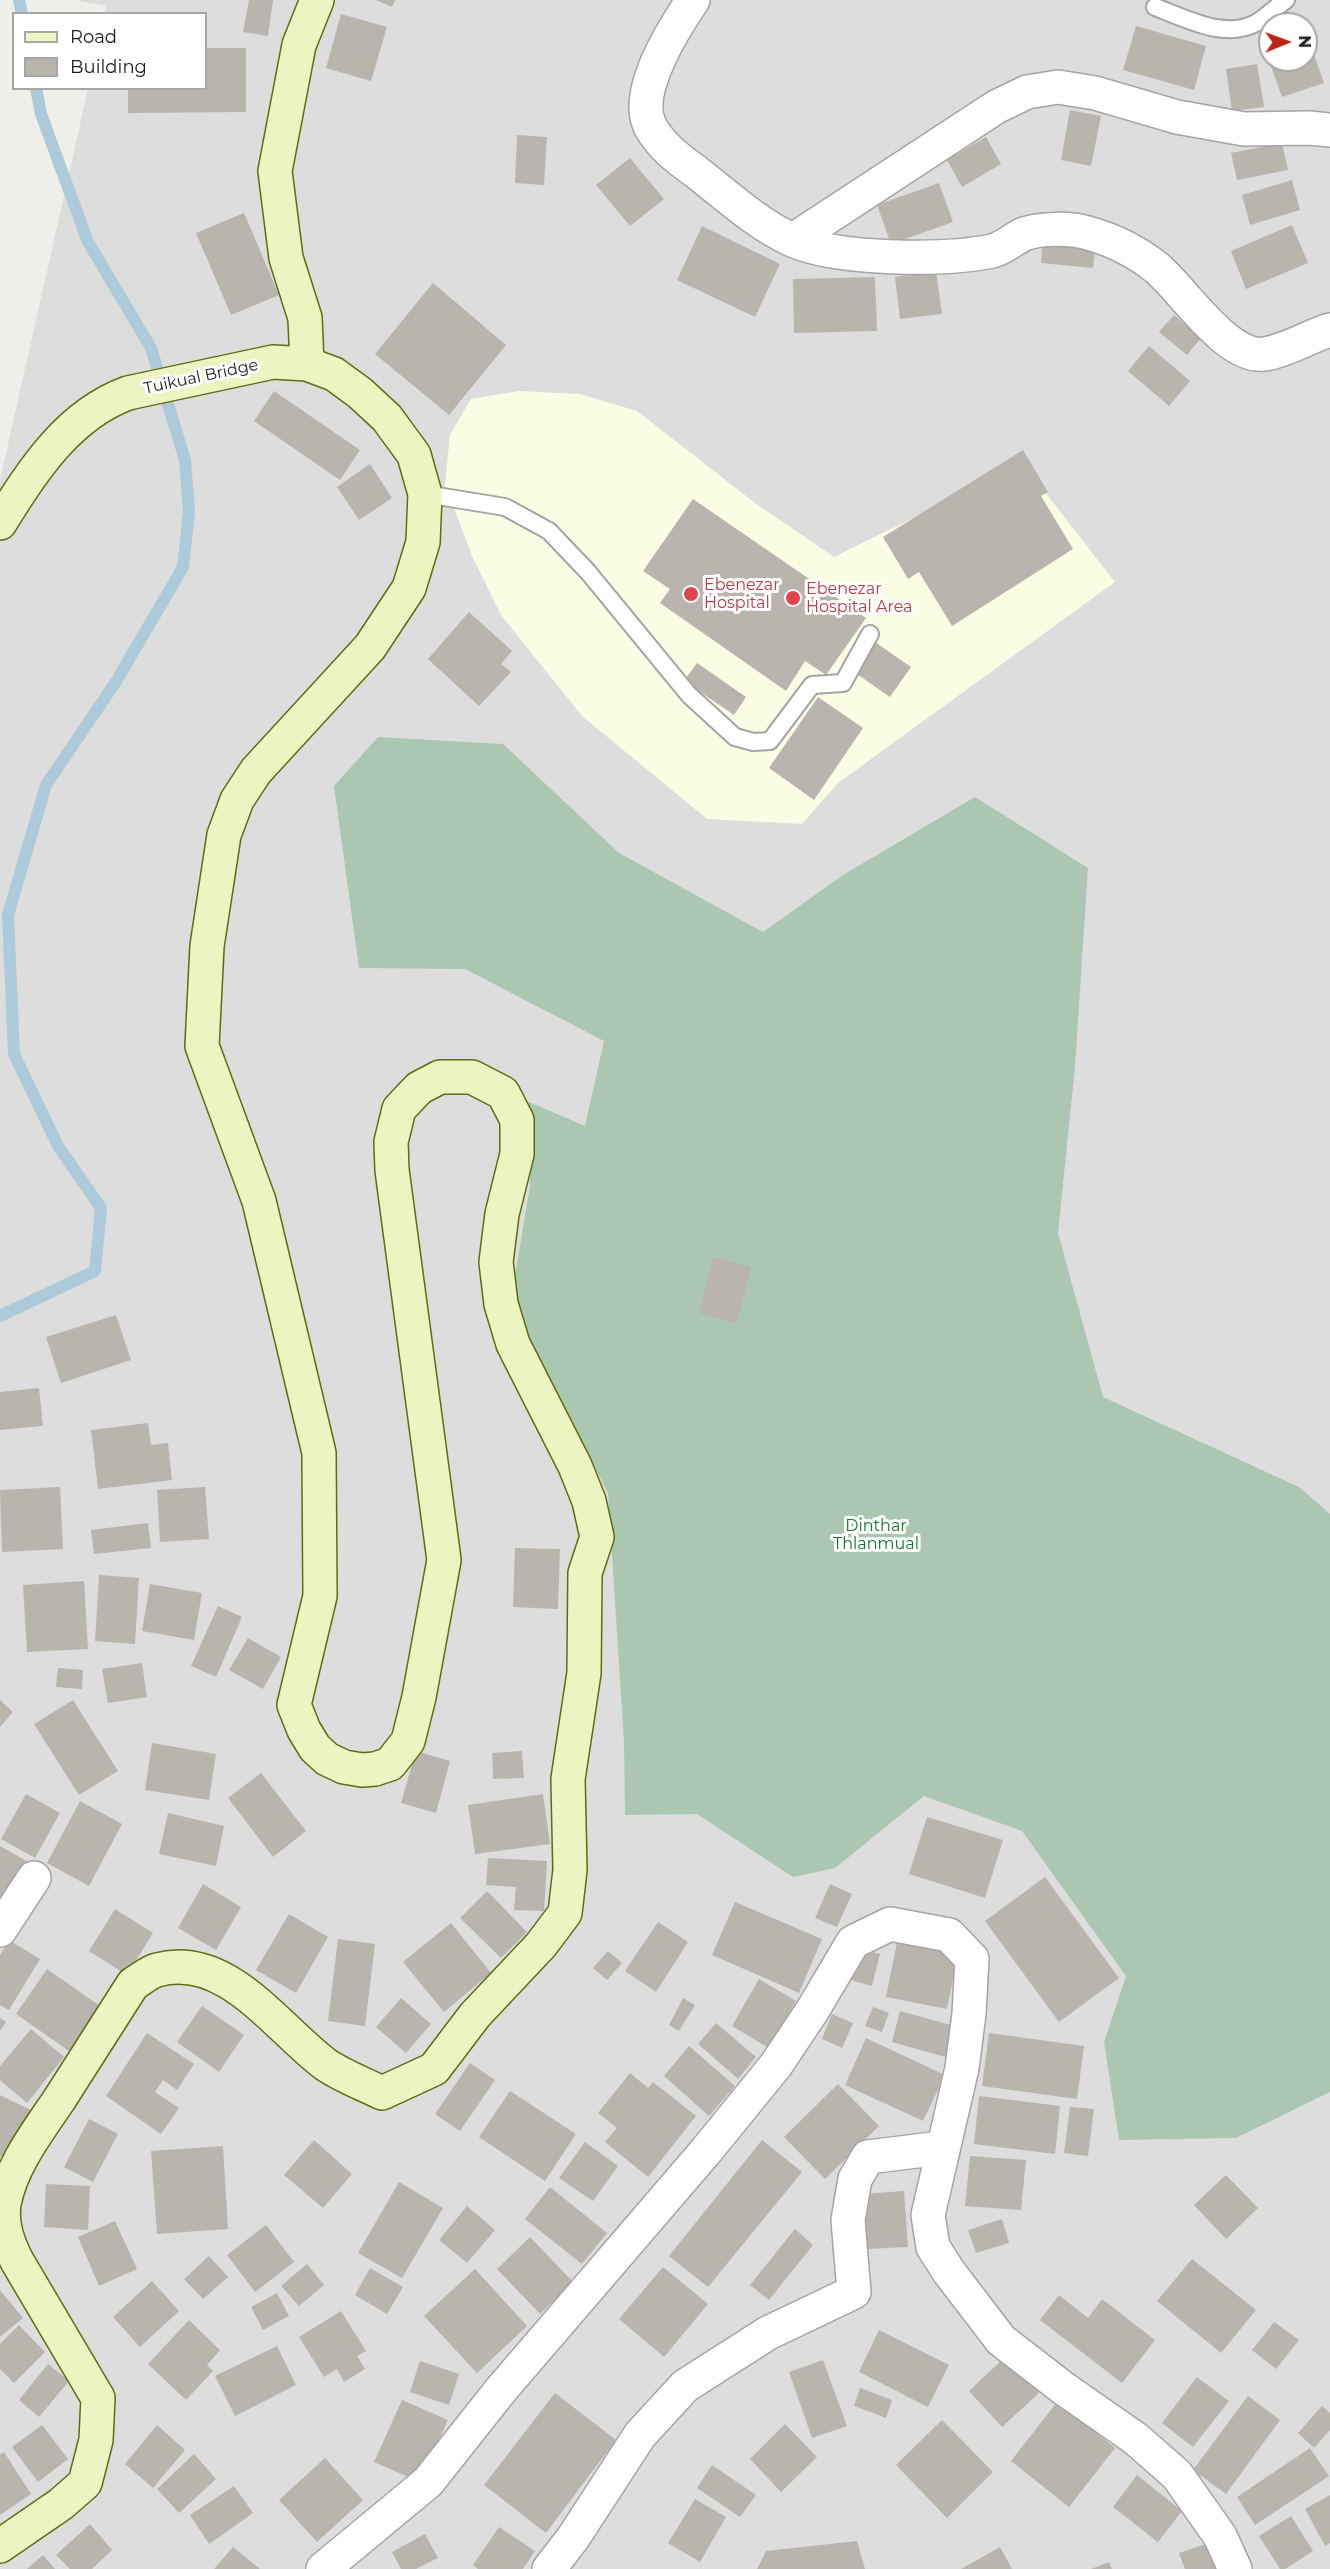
<!DOCTYPE html>
<style>
body{margin:0}
#map{position:relative;width:1330px;height:2569px;overflow:hidden;background:#f0eee8;font-family:Montserrat,sans-serif}
canvas{display:block}
.legend{position:absolute;left:12px;top:12px;width:195px;height:78px;box-sizing:border-box;background:#fff;border:2px solid #a6a6a6;margin:0;padding:8px 10px;list-style:none;font-size:18px;color:#202020}
.legend li{display:flex;align-items:center;gap:12px;height:30px}
.legend b{width:30px;border:2px solid #a6a6a6}
.north{position:absolute;left:1258px;top:12px;width:60px;height:60px;box-sizing:border-box;background:#fff;border:2px solid #a6a6a6;border-radius:50%;rotate:89deg;font-size:16px;font-weight:700;line-height:24px;text-align:center;color:#202020}
.north::after{content:'';display:block;margin:auto;width:21px;height:27px;background:#be2413;clip-path:polygon(50% 0,100% 100%,50% 72%,0 100%)}
</style>
<div id="map">
<canvas width="1330" height="2569"></canvas>
<ul class="legend">
<li><b style="height:8px;background:#ecf4c1"></b>Road</li>
<li><b style="height:16px;background:#b9b4ad"></b>Building</li>
</ul>
<div class="north">N</div>
</div>
<script>
const ctx = document.querySelector('canvas').getContext('2d');
ctx.lineJoin = 'round';
function fill(path, color) { ctx.fillStyle = color; ctx.fill(path, 'evenodd'); }
function stroke(path, color, width, dash) { ctx.strokeStyle = color; ctx.lineWidth = width; ctx.lineCap = dash ? 'butt' : 'round'; ctx.setLineDash(dash || []); ctx.stroke(path); }
function drawText(font, color, halo, rows, align = 'center') {
  ctx.font = font + ' Montserrat,sans-serif'; ctx.lineWidth = 6; ctx.setLineDash([]); ctx.textBaseline = 'middle'; ctx.strokeStyle = halo; ctx.fillStyle = color; for (const [text, x, y, turn = 0] of rows) {
    ctx.save(); ctx.translate(x, y); ctx.rotate((+turn || 0) * Math.PI / 180); ctx.textAlign = isNaN(turn) ? turn : align; if (halo) ctx.strokeText(text, 0, 0); ctx.fillText(text, 0, 0); ctx.restore();
  }
}
fill(new Path2D(`
 M75 0H1330V2569H0V480L88 89 206 88V14L105 13 106 6ZM1270 24H1306V60H1270Z`), '#dedddd');
fill(new Path2D(`
 M519 391 580 394 637 411 755 503 834 557 1023 464 1115 582 838 783 802 824 707 819 582 716 501 615 472 556 445 485 450 435 471 399Z`), '#fafce4');
fill(new Path2D(`
 M378 737 503 744 619 853 763 932 843 875 975 797 1088 868 1075 1067 1058 1233 1103 1397 1299 1487 1330 1514V2092L1236 2138 1119 2140 1104 2042 1126 1976 1022 1831 924 1796 835 1868 793 1877 697 1814 625 1815 624 1742 608 1493 538 1357 512 1293 530 1186 529 1102 585 1126 604 1041 465 969 359 968 334 786Z`), '#abc7b2');
stroke(new Path2D(`
 M19 0 22 14
 M0 1316 95 1271 101 1208 58 1146 14 1054 8 915 46 785 117 680 183 567 189 512 185 460 151 348 88 242 41 114 36 88`), '#accad9', 12);
fill(new Path2D(`
 M249 0H273L268 36 243 32Z
 M376 0H395L392 7Z
 M341 14 387 27 371 81 326 68Z
 M1136 26 1206 46 1194 90 1123 70Z
 M206 48H246V112L128 113V88H206Z
 M1312 49 1324 83 1282 97 1270 63 1279 60H1306V51Z
 M1257 64 1264 107 1232 111 1226 69Z
 M1070 110 1101 116 1091 166 1061 160Z
 M517 135 547 137 544 185 515 183Z
 M986 137 1001 164 962 187 947 160Z
 M1282 143 1288 170 1237 180 1231 153Z
 M630 158 664 199 630 226 596 185Z
 M1292 180 1300 210 1250 225 1242 195Z
 M939 183 953 222 891 244 877 205Z
 M244 213 279 295 231 315 196 233Z
 M1292 225 1308 263 1246 289 1231 251Z
 M702 226 780 264 755 317 677 280Z
 M1043 238 1096 242 1093 268 1041 263Z
 M936 271 942 314 900 319 895 277Z
 M875 277 877 331 794 333 793 279Z
 M433 283 506 345 449 415 375 354Z
 M1174 315 1201 338 1187 355 1159 332Z
 M1149 346 1190 381 1169 406 1128 371Z
 M274 391 360 450 340 480 254 421Z
 M1023 450 1048 492 1041 496 1073 549 952 626 919 572 908 579 883 537Z
 M370 464 392 498 359 520 337 487Z
 M693 499 866 618 826 675 805 661 786 691 660 603 670 589 643 571Z
 M469 612 512 651 501 664 511 672 479 706 428 659Z
 M875 642 911 667 890 697 854 672Z
 M697 663 746 697 734 715 684 681Z
 M818 697 863 728 814 800 769 768Z
 M713 1257 751 1267 737 1323 699 1313Z
 M116 1315 131 1360 61 1383 46 1337Z
 M39 1388 43 1426 0 1430V1392Z
 M148 1423 151 1445 168 1443 172 1480 98 1489 91 1430Z
 M60 1487 63 1549 2 1552 0 1490Z
 M205 1487 209 1539 160 1542 157 1490Z
 M148 1523 151 1548 94 1554 91 1530Z
 M515 1548 560 1549 558 1609 513 1607Z
 M99 1575 139 1578 135 1644 95 1641Z
 M84 1581 88 1649 27 1652 23 1585Z
 M150 1584 202 1593 194 1640 142 1631Z
 M218 1606 242 1617 216 1677 191 1666Z
 M248 1638 281 1657 263 1689 229 1670Z
 M142 1663 147 1697 108 1703 102 1669Z
 M58 1668 83 1670 82 1689 56 1687Z
 M0 1700 13 1712 0 1727Z
 M73 1700 118 1771 79 1795 34 1724Z
 M152 1743 216 1754 209 1800 145 1790Z
 M416 1751 450 1761 436 1813 401 1803Z
 M522 1751 524 1778 493 1779 492 1753Z
 M261 1773 306 1831 273 1857 228 1798Z
 M26 1794 60 1813 35 1858 1 1839Z
 M543 1794 550 1844 475 1854 468 1805Z
 M80 1801 122 1824 89 1886 47 1863Z
 M168 1813 224 1826 216 1866 159 1854Z
 M927 1817 1003 1840 985 1898 909 1874Z
 M0 1846 28 1862 4 1904 0 1902Z
 M488 1858 547 1861 544 1911 514 1910 516 1887 486 1885Z
 M1045 1877 1119 1978 1059 2022 985 1921Z
 M203 1884 241 1907 216 1950 178 1928Z
 M830 1884 852 1894 837 1927 815 1918Z
 M487 1891 527 1932 501 1958 460 1918Z
 M735 1902 822 1939 799 1993 712 1955Z
 M115 1909 153 1933 127 1975 89 1951Z
 M289 1914 328 1937 296 1993 256 1970Z
 M658 1922 688 1942 656 1992 625 1971Z
 M451 1923 491 1973 444 2012 403 1962Z
 M338 1939 375 1944 365 2026 328 2021Z
 M9 1940 40 1959 9 2010 0 2005V1955Z
 M897 1942 958 1954 947 2009 886 1997Z
 M859 1949 880 1954 872 1986 851 1980Z
 M608 1951 622 1963 607 1980 593 1968Z
 M47 1969 100 2006 69 2051 16 2014Z
 M759 1979 796 2001 769 2048 732 2026Z
 M401 1998 431 2024 406 2053 376 2027Z
 M683 1998 695 2005 679 2031 669 2025Z
 M202 2006 244 2035 219 2072 177 2042Z
 M873 2007 889 2013 882 2032 865 2026Z
 M900 2011 958 2027 949 2058 892 2042Z
 M832 2014 853 2023 842 2048 822 2039Z
 M0 2018 6 2022 0 2031Z
 M716 2023 756 2057 738 2079 698 2044Z
 M31 2029 64 2057 27 2103 0 2080V2066Z
 M147 2033 194 2064 177 2090 163 2080 155 2092 179 2108 161 2134 106 2096Z
 M989 2033 1084 2046 1077 2099 982 2086Z
 M866 2038 945 2075 923 2121 845 2085Z
 M689 2046 735 2086 709 2116 664 2076Z
 M470 2063 495 2080 460 2131 435 2114Z
 M630 2073 648 2088 653 2082 696 2116 648 2177 605 2142 617 2128 598 2113Z
 M838 2084 879 2126 825 2179 784 2137Z
 M510 2091 576 2134 545 2181 479 2137Z
 M0 2095 35 2112 11 2161 0 2156Z
 M979 2096 1060 2106 1055 2154 974 2144Z
 M1070 2107 1094 2109 1088 2156 1064 2153Z
 M89 2119 118 2134 93 2182 64 2167Z
 M314 2140 352 2174 323 2208 284 2175Z
 M762 2140 802 2172 708 2287 669 2256Z
 M585 2142 618 2166 593 2201 559 2178Z
 M223 2146 228 2229 157 2234 151 2151Z
 M970 2156 1026 2160 1021 2210 965 2206Z
 M1226 2175 1258 2208 1226 2239 1194 2205Z
 M399 2182 443 2208 402 2278 358 2253Z
 M46 2184 90 2186 88 2230 44 2227Z
 M550 2187 607 2233 582 2264 525 2219Z
 M904 2191 908 2247 867 2249 864 2194Z
 M467 2206 495 2230 467 2263 439 2240Z
 M1002 2219 1009 2243 976 2253 968 2230Z
 M115 2221 137 2269 99 2286 78 2237Z
 M266 2225 294 2262 255 2292 227 2255Z
 M795 2229 813 2245 769 2300 750 2285Z
 M530 2237 573 2282 540 2314 497 2269Z
 M209 2256 228 2277 203 2299 184 2279Z
 M1192 2259 1256 2310 1221 2353 1157 2301Z
 M307 2264 324 2285 299 2306 281 2286Z
 M663 2267 708 2304 664 2357 619 2319Z
 M370 2268 403 2287 387 2314 355 2295Z
 M475 2269 527 2326 477 2373 424 2316Z
 M152 2281 179 2311 140 2347 113 2317Z
 M0 2290 23 2318 0 2337Z
 M277 2293 289 2316 263 2330 251 2307Z
 M1059 2295 1088 2318 1102 2299 1155 2340 1122 2383 1040 2320Z
 M341 2311 366 2351 357 2356 365 2369 344 2382 337 2369 324 2377 299 2337Z
 M189 2320 220 2350 207 2365 213 2371 186 2400 148 2364Z
 M1274 2322 1299 2340 1276 2369 1252 2350Z
 M19 2325 45 2352 14 2383 0 2369V2344Z
 M879 2330 949 2365 928 2407 859 2372Z
 M277 2346 296 2385 235 2416 215 2376Z
 M1006 2356 1039 2393 1002 2427 969 2391Z
 M823 2360 847 2426 812 2438 789 2372Z
 M420 2361 459 2374 449 2405 410 2392Z
 M48 2364 69 2381 39 2417 19 2400Z
 M1197 2377 1229 2401 1193 2447 1162 2423Z
 M860 2388 892 2400 886 2418 854 2406Z
 M555 2393 616 2440 546 2533 484 2485Z
 M1248 2396 1280 2420 1226 2494 1193 2470Z
 M402 2400 448 2420 420 2482 374 2462Z
 M1057 2402 1115 2448 1069 2507 1011 2461Z
 M1322 2406 1330 2413V2430L1314 2448 1298 2433Z
 M942 2420 993 2472 947 2518 896 2465Z
 M785 2424 817 2457 781 2492 750 2459Z
 M42 2425 68 2459 38 2482 12 2447Z
 M157 2425 185 2450 153 2488 125 2464Z
 M1310 2448 1329 2476 1255 2525 1237 2497Z
 M4 2452 31 2494 0 2515V2454Z
 M194 2454 216 2479 179 2513 157 2489Z
 M325 2458 363 2500 317 2542 279 2500Z
 M712 2465 756 2495 740 2517 697 2488Z
 M1137 2475 1182 2511 1158 2542 1113 2507Z
 M234 2486 253 2513 209 2544 190 2515Z
 M1330 2495V2543L1325 2546 1305 2509Z
 M695 2499 726 2517 700 2562 668 2543Z
 M1291 2516 1313 2551 1285 2569H1280L1259 2536Z
 M90 2524 112 2550 92 2569H70L56 2555Z
 M499 2527 535 2551 523 2569H478L473 2565Z
 M425 2534 438 2558 416 2569H401L392 2552Z
 M857 2541 865 2569H757L766 2551Z
 M1209 2543 1218 2569H1185L1179 2553Z
 M233 2547 260 2569H214Z
 M1000 2547 1012 2569H961Z
 M43 2555 55 2569H27Z
 M1109 2562 1112 2569H1091Z`), '#b9b4ad');
const lane = new Path2D(`
 M1155 7C1185 18 1224 40 1256 23 1266 17 1276 7 1286 0
 M425 494 505 507 549 531 588 572 689 695 735 737 753 742 770 741 812 685 843 683 870 634`);
const street = new Path2D(`
 M693 0C674 28 633 92 650 126 661 146 677 158 695 171 726 195 757 224 792 240 837 260 944 261 992 251 1004 248 1013 239 1024 234 1041 228 1071 228 1088 233 1113 240 1137 252 1157 268 1184 291 1228 360 1265 354 1288 350 1308 337 1330 330
 M793 240 996 107 1027 92 1058 87 1095 93 1177 117 1244 129 1309 128 1330 130
 M0 1930 34 1878
 M323 2569 428 2482 500 2391 706 2151 776 2065 812 2011 853 1942 890 1924 949 1935 972 1959 969 2014 962 2068 928 2215 933 2247 949 2272 1001 2340 1063 2388 1136 2439 1177 2475 1220 2536 1235 2569
 M549 2569 573 2538 640 2435 685 2386 768 2333 854 2292 848 2220 855 2179 868 2157 941 2148`);
const secondary = new Path2D(`
 M307 364 305 318 286 258 275 171 299 45 317 0
 M0 523C33 470 68 415 128 393L273 362 307 364 334 374 360 393 387 418 414 455 425 494 423 542 409 588 370 647 256 771 237 800 224 835 207 946 202 1046 259 1201 319 1453 320 1596 294 1705 304 1730 315 1748 327 1759 344 1767 362 1770 375 1769 390 1764 408 1741 419 1697 444 1560 392 1170 391 1142 399 1109 419 1088 440 1077H472L503 1093 517 1120V1154L502 1214 496 1262 501 1304 513 1344 575 1466 589 1501 597 1537 585 1573 584 1673 568 1779 570 1870 565 1913 541 1945 475 2015 434 2069 382 2093C364 2084 342 2076 325 2064 276 2027 226 1951 157 1970 149 1972 140 1980 133 1984 108 2023 84 2061 59 2100 38 2131 11 2166 4 2204 1 2225 8 2243 17 2261L98 2398 96 2440 85 2483 61 2504 0 2546`);
stroke(lane, '#a4a4a4', 20);
stroke(street, '#a4a4a4', 36);
stroke(secondary, '#5b6f0f', 36);
stroke(lane, '#fff', 16);
stroke(street, '#fff', 33);
stroke(secondary, '#ecf4c1', 33);
for (const [x, y, r, color] of [
 [691,594,8,"#e0444e"],
 [793,598,8,"#e0444e"]
]) { const dot = new Path2D(); dot.arc(x, y, r, 0, 2 * Math.PI); ctx.fillStyle = color; ctx.fill(dot); stroke(dot, '#fff', 2); }
drawText('16px', '#202020', '#fff', [
 ["Tuikual Bridge",201,377,-12]
]);
drawText('16px', '#be3a42', '#fff', [
 ["Ebenezar",704,585],
 ["Hospital",704,603],
 ["Ebenezar",806,589],
 ["Hospital Area",806,607]
], 'left');
drawText('16px', '#167628', '#fff', [
 ["Dinthar",876,1526],
 ["Thlanmual",876,1544]
]);
</script>
